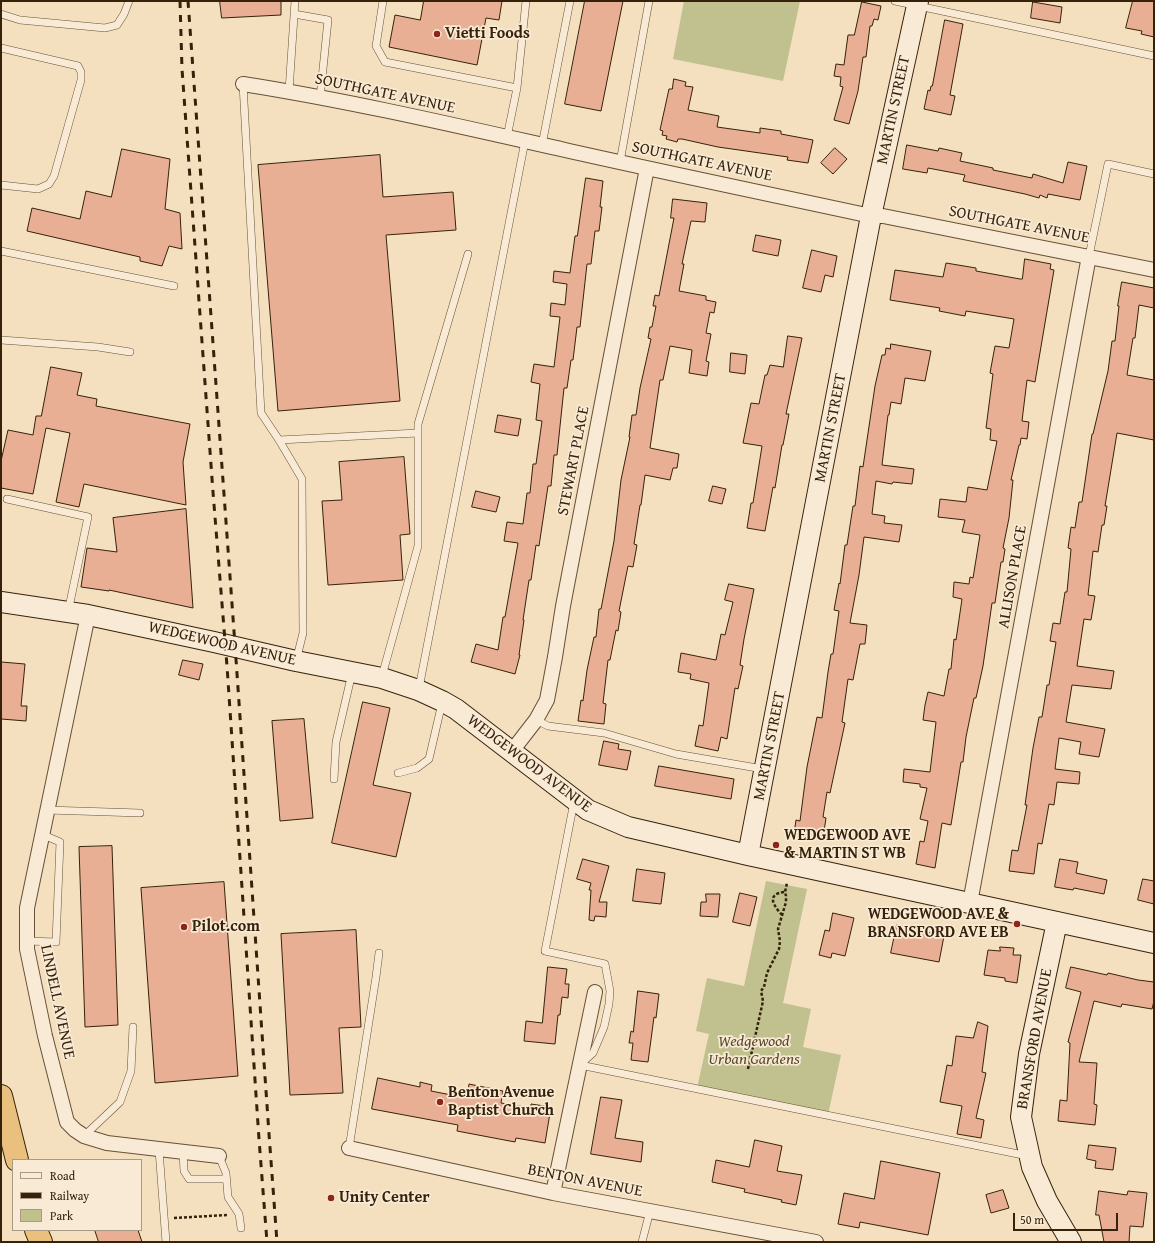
<!DOCTYPE html>
<style>
body{margin:0}
#map{position:relative;width:1155px;height:1243px;overflow:hidden;background:#f4dfbe;font-family:"Gentium Book Plus",serif}
canvas{display:block}
.frame{position:absolute;inset:0;border:2px solid #36220a;pointer-events:none}
.legend{position:absolute;left:12px;top:1159px;width:130px;height:72px;box-sizing:border-box;background:#f8ead5;border:1px solid #aa9a84;margin:0;padding:5px 7px;list-style:none;font-size:12px;color:#36220a}
.legend li{display:flex;align-items:center;gap:8px;height:20px}
.legend b{width:20px;border:1px solid #aa9a84}
.scale{position:absolute;left:1013px;top:1213px;width:105px;height:18px;box-sizing:border-box;border:2px solid #36220a;border-top:0;padding-left:5px;font-size:12px;line-height:14px;white-space:nowrap;color:#36220a;-webkit-text-stroke:3px #f8ead5;paint-order:stroke}
</style>
<div id="map">
<canvas width="1155" height="1243"></canvas>
<div class="frame"></div>
<ul class="legend">
<li><b style="height:5px;background:#f8ead5"></b>Road</li>
<li><b style="height:5px;background:#36220a"></b>Railway</li>
<li><b style="height:11px;background:#c0c18e"></b>Park</li>
</ul>
<div class="scale">50 m</div>
</div>
<script>
const ctx = document.querySelector('canvas').getContext('2d');
ctx.lineJoin = 'round';
function fill(path, color) { ctx.fillStyle = color; ctx.fill(path, 'evenodd'); }
function stroke(path, color, width, dash) { ctx.strokeStyle = color; ctx.lineWidth = width; ctx.lineCap = dash ? 'butt' : 'round'; ctx.setLineDash(dash || []); ctx.stroke(path); }
function drawText(font, color, halo, rows, align = 'center') {
  ctx.font = font + ' "Gentium Book Plus",serif'; ctx.lineWidth = 3.5; ctx.setLineDash([]); ctx.textBaseline = 'middle'; ctx.strokeStyle = halo; ctx.fillStyle = color; for (const [text, x, y, turn = 0] of rows) {
    ctx.save(); ctx.translate(x, y); ctx.rotate((+turn || 0) * Math.PI / 180); ctx.textAlign = isNaN(turn) ? turn : align; if (halo) ctx.strokeText(text, 0, 0); ctx.fillText(text, 0, 0); ctx.restore();
  }
}
fill(new Path2D(`
 M684 1H800L783 81 673 59Z
 M766 881 807 889 783 1003 811 1009 803 1047 841 1055 828 1115 697 1088 709 1034 696 1031 707 978 744 986Z`), '#c0c18e');
const building = new Path2D(`
 M220 1H281V15L222 18Z
 M424 1H502L499 20 486 18 477 65 389 47 395 15 420 20Z
 M585 1H623L601 111 565 104Z
 M1133 1H1154V37L1141 34 1142 31 1126 28Z
 M862 2 881 6 878 20 874 19 872 26H870L866 57H863L858 91 849 124 834 120 843 87 840 86 841 77 834 76 836 64 844 65 848 35H854Z
 M1033 2 1062 7 1060 23 1031 18Z
 M945 20 963 24 950 95 955 96 951 115 924 109 928 90 930 91 931 86H932Z
 M674 79 686 82 685 86 693 87 688 110 719 116 717 127 760 133V128L781 131V134L813 140 808 163 787 160 788 157 718 147 682 139H678L677 142 666 139 667 136 662 135 663 131 660 130 669 89H672Z
 M907 145 938 151 939 148 962 153 960 161 993 168V170L1032 178 1033 174 1063 183 1068 162 1087 166 1080 200 1048 194 1047 198 1040 195 1039 198 1025 194 963 181 965 175 928 168 927 173 903 169Z
 M835 148 847 159 833 174 821 163Z
 M122 149 170 159 165 209 180 213 182 249 169 246 162 266 140 261V257L27 231 32 208 80 219 86 191 111 197Z
 M380 155 383 197 453 192 456 230 386 235 400 401 278 411 258 165Z
 M586 178 603 181 600 207H602L599 231H595L591 264H587L580 327H577L573 360H571L567 388H564L557 455H554L551 486H548L539 546 536 545 531 580H529L523 620H524L519 655H520L515 674 471 662 476 644 498 650 503 617H505L518 543 504 541 507 522 523 524 527 493H530L533 464H536L542 421 536 420 540 384 531 382 534 364 554 367 560 317 550 316 551 303 565 305 567 284 553 282 554 271 570 273 575 236H577Z
 M673 199 707 203 705 222 691 221 682 264H684L679 291 706 296V300L716 302 714 313 710 312 706 333 711 334 706 361 709 362 707 376 689 373 692 350 670 346 663 380H660L650 448 679 454 677 468H673L670 480 645 475 641 505H640L634 544 637 545 633 567 628 566 619 611 621 612 618 631 616 630 610 660H608L603 703 606 704 604 724 578 721 581 700 583 701 587 670 594 637H596L599 609H601L614 541 621 480 630 437H629L632 415H636L640 388 651 339 648 338 650 327H652L656 306H653L655 295 659 296 674 218H671Z
 M756 235 781 240 778 256 753 251Z
 M812 250 837 256 833 277 825 275 821 292 803 288Z
 M1025 259 1051 264 1050 269 1054 270 1035 382 1027 380 1022 421 1029 422 1027 439 1021 438 1020 445H1019L1011 480H1013L1009 518 1003 548 1005 549 1003 562H1001L995 603H992L983 666 976 698H974L966 737 963 762H961L951 825 942 823 935 868 916 864 920 841 924 842 928 821 920 819 927 788 920 787V784L903 782 904 769 930 772 936 722 923 720 925 705 928 692 944 696 949 669H951L954 639 956 640 962 599 953 597 954 582 969 584 970 577 973 578 980 535 962 532 965 520 938 517 940 499 966 502 968 487 987 490 997 441 990 440 991 429 986 428 993 374 990 373 995 346 1009 348 1014 319 966 311 965 316 939 311 940 308 890 300 895 270 943 277 946 263 976 268V271L1020 279H1022Z
 M1122 282 1154 288V308L1139 305 1135 338H1133L1127 375 1154 380V440L1117 433 1105 506H1107L1104 525H1102L1098 552 1093 551 1088 595 1095 596 1091 620 1084 619 1077 666 1114 671 1111 689 1072 685 1066 722 1105 729 1099 757 1079 754 1081 742 1059 738 1055 769 1080 772 1079 784 1057 782 1054 805 1049 804 1042 844 1038 843 1034 874 1009 871 1012 850 1018 851 1027 805H1025L1033 748 1039 717H1042L1047 685H1049L1056 642 1050 641 1053 623 1060 624 1065 592H1067L1071 549 1068 548 1071 527 1075 528 1079 502H1082L1092 434H1093L1108 371 1112 341H1115L1119 306H1118Z
 M788 336 802 338 786 414H789L783 445H782L775 488 773 487 765 531 747 528 751 503H753L762 446 743 443 751 403 759 404 765 375H767L770 365 783 367Z
 M891 344 931 351 925 381 905 378 901 404 891 402 889 415H888L882 465 914 469 912 484 893 482 892 484 876 481 872 514 885 516 884 523 902 525 899 542 864 537 859 575 850 623 867 625 865 644H860L853 680 848 679 842 722 845 723 830 793 827 792 823 817 826 818 823 838 794 834 796 820 800 821 807 767 817 717 822 718 828 672 831 654H833L839 611 834 610 839 583 840 584 845 545H847L853 506H855L860 466 863 467 875 386 882 355H885L886 348 890 349Z
 M731 353 747 355 745 374 730 372Z
 M51 367 82 373 77 395 97 399 96 406 190 424 183 462 186 505 84 484 79 507 56 502 70 433 46 428 33 494 1 488V461L8 430 33 435 36 416H41Z
 M498 415 521 419 518 436 495 432Z
 M404 457 410 534 400 535 403 580 328 585 322 501 342 500 339 462Z
 M713 486 726 489 722 504 709 501Z
 M476 491 500 497 496 512 472 507Z
 M186 509 193 608 109 590V591L81 587 87 548 117 552 113 518Z
 M729 584 754 589 744 639 740 665 743 666 738 689 735 688 727 739 721 737 718 751 695 746 699 725 703 726 709 683 690 679 691 674 678 672 681 653 716 660 721 634 725 635 733 602 725 600Z
 M183 660 203 664 199 680 179 675Z
 M1 662 25 664 21 706H27L26 721 1 719Z
 M363 702 390 708 373 785 411 793 396 857 332 843Z
 M304 719 313 818 280 821 272 721Z
 M604 741 619 744 618 749 631 751 627 770 599 765Z
 M659 766 734 779 731 799 655 786Z
 M112 846 118 1025 85 1027 79 847Z
 M583 859 609 866 599 902H607L606 917 595 916 594 921 589 920 591 890H589L591 883 577 879Z
 M1060 859 1078 862 1076 873 1107 880 1104 894 1074 888 1073 890 1055 887Z
 M637 869 665 873 661 904 633 901Z
 M1143 879 1154 881V904L1138 900Z
 M224 882 238 1076 155 1083 141 888Z
 M740 893 757 897 750 926 733 922Z
 M706 894H720L718 917 700 916 701 902H706Z
 M833 913 854 918 845 956 832 953 831 958 819 955 825 930 829 931Z
 M897 925 944 936 939 962 891 953Z
 M356 930 361 1027 339 1028 343 1093 290 1095 281 934Z
 M1000 947 1014 948 1013 955H1021L1017 983 1005 981V978L984 975 988 950 1000 951Z
 M548 967 567 969 565 984H569L568 998 562 997 560 1015H558L555 1044 524 1041 526 1021 542 1023Z
 M1071 967 1107 975 1108 973 1138 980 1154 982V1001L1152 1009 1122 1004 1121 1007 1094 1001 1079 1062 1097 1063 1094 1104 1097 1105 1095 1125 1058 1121 1060 1100 1067 1101 1070 1043 1068 1042 1081 992 1066 988Z
 M638 991 659 994 656 1018 654 1017 648 1062 631 1060 633 1043H629L631 1031 633 1032Z
 M978 1022 988 1026 982 1072 986 1073 976 1118 984 1120 981 1138 957 1134 962 1106 940 1102 947 1065 952 1066 956 1036 973 1038Z
 M378 1078 420 1087V1082L432 1085 431 1091 467 1098 469 1084 503 1091 501 1103 531 1108V1104L551 1107 545 1143 516 1138 515 1142 457 1131 458 1125 372 1109Z
 M601 1097 622 1100 615 1138 643 1142 641 1162 591 1154Z
 M755 1140 782 1146 777 1171 802 1175 796 1205 781 1202 782 1200 744 1192 745 1189 712 1182 716 1160 749 1167Z
 M1089 1145 1116 1148 1113 1170 1095 1168 1096 1161 1087 1159Z
 M881 1161 940 1173 928 1235 860 1222 859 1228 838 1224 844 1193 874 1199Z
 M1003 1190 1009 1208 991 1213 986 1195Z
 M1099 1191 1127 1195 1128 1191 1147 1193 1143 1227 1130 1226 1129 1242H1104L1099 1215H1096Z
 M95 1230H138L142 1242H99Z`);
fill(building, '#e8af95');
stroke(building, '#36220a', 1);
const lane = new Path2D(`
 M383 1 376 46 385 62 517 88 507 137
 M895 1 1154 56
 M1 14 20 20 105 28 117 25 124 14 129 1
 M294 14 328 20 320 98
 M1 48 78 66 81 72V80L54 176 49 184 38 189 1 185
 M243 84 261 413 279 440 302 479 303 633 296 661
 M517 88 526 1
 M289 91 295 1
 M542 145 570 1
 M620 162 649 1
 M1 251 174 286
 M1089 256 1108 164 1154 174
 M1 340 98 347 130 352
 M279 440 418 433
 M7 499 88 517 68 612
 M382 676 418 546V424L468 254
 M419 688 525 141
 M536 720 548 726 604 733 676 754 763 769
 M398 773 417 768 429 759 442 703
 M334 779 336 742 352 673
 M574 802 545 951 605 964 610 991 609 1004 604 1027 593 1053 583 1062
 M47 810 140 813
 M27 941 56 942 60 842 41 834
 M580 1065 1028 1156
 M84 1136 120 1102 131 1071 133 1027
 M349 1148 376 977 379 953
 M159 1150 166 1242
 M183 1152 184 1171 189 1179H226
 M219 1156 226 1173 228 1197 239 1214 241 1228
 M642 1242 650 1211`);
const street = new Path2D(`
 M243 84C351 101 458 126 565 150 667 173 769 194 871 216H883L1154 270
 M88 615 27 908V949L45 1036 67 1122 75 1130 84 1136 107 1143 219 1156
 M512 751 536 720 547 700 555 657 563 606 647 168
 M970 903 1089 256
 M349 1148 553 1193 816 1242
 M553 1193 595 992`);
const secondary = new Path2D(`
 M1 602 88 615 214 642 296 661 382 678 418 690 442 701 456 709 588 810 628 827 748 855 1154 943
 M748 855 871 216 918 1
 M1057 922 1029 1054 1021 1117 1032 1167 1047 1201 1071 1242`);
const highway = new Path2D(`
 M1 1096 17 1160
 M36 1230 41 1242`);
stroke(lane, '#665137', 8);
stroke(street, '#665137', 16);
stroke(secondary, '#36220a', 22);
stroke(highway, '#36220a', 24);
stroke(new Path2D(`
 M782 915C774 906 765 894 785 892
 M748 1069 763 1001 761 991 764 987 767 973 779 949 780 941 778 929 786 902V896L785 892 787 883
 M174 1218 227 1215`), '#36220a', 2.5, [3, 2]);
stroke(lane, '#f8ead5', 7);
stroke(street, '#f8ead5', 14);
stroke(secondary, '#f8ead5', 20);
stroke(highway, '#eac07f', 22);
stroke(new Path2D(`
 M180 1 182 69 213 492 227 666 259 1139 267 1242
 M188 1 235 645 269 1134 277 1242`), '#36220a', 3, [7, 7]);
for (const [x, y, r, color] of [
 [437,34,4,"#8f2418"],
 [776,845,4,"#8f2418"],
 [1017,924,4,"#8f2418"],
 [184,927,4,"#8f2418"],
 [440,1102,4,"#8f2418"],
 [331,1198,4,"#8f2418"]
]) { const dot = new Path2D(); dot.arc(x, y, r, 0, 2 * Math.PI); ctx.fillStyle = color; ctx.fill(dot); stroke(dot, '#f8ead5', 1.5); }
drawText('bold 16px', '#36220a', '#f8ead5', [
 ["Vietti Foods",445,34],
 ["WEDGEWOOD AVE",784,836],
 ["& MARTIN ST WB",784,854],
 ["WEDGEWOOD AVE &",1009,915,"right"],
 ["BRANSFORD AVE EB",1009,933,"right"],
 ["Pilot.com",192,927],
 ["Benton Avenue",448,1093],
 ["Baptist Church",448,1111],
 ["Unity Center",339,1198]
], 'left');
drawText('16px', '#36220a', '#f8ead5', [
 ["SOUTHGATE AVENUE",385,94,12],
 ["MARTIN STREET",894,110,-78],
 ["SOUTHGATE AVENUE",702,162,12],
 ["SOUTHGATE AVENUE",1019,225,11],
 ["MARTIN STREET",831,428,-79],
 ["STEWART PLACE",574,461,-79],
 ["ALLISON PLACE",1013,577,-80],
 ["WEDGEWOOD AVENUE",222,644,13],
 ["MARTIN STREET",770,746,-79],
 ["WEDGEWOOD AVENUE",529,764,37],
 ["LINDELL AVENUE",57,1002,78],
 ["BRANSFORD AVENUE",1035,1039,-80],
 ["BENTON AVENUE",585,1181,11]
]);
drawText('italic 16px', '#584a2b', '#f8ead5', [
 ["Wedgewood",754,1042],
 ["Urban Gardens",754,1060]
]);
</script>
